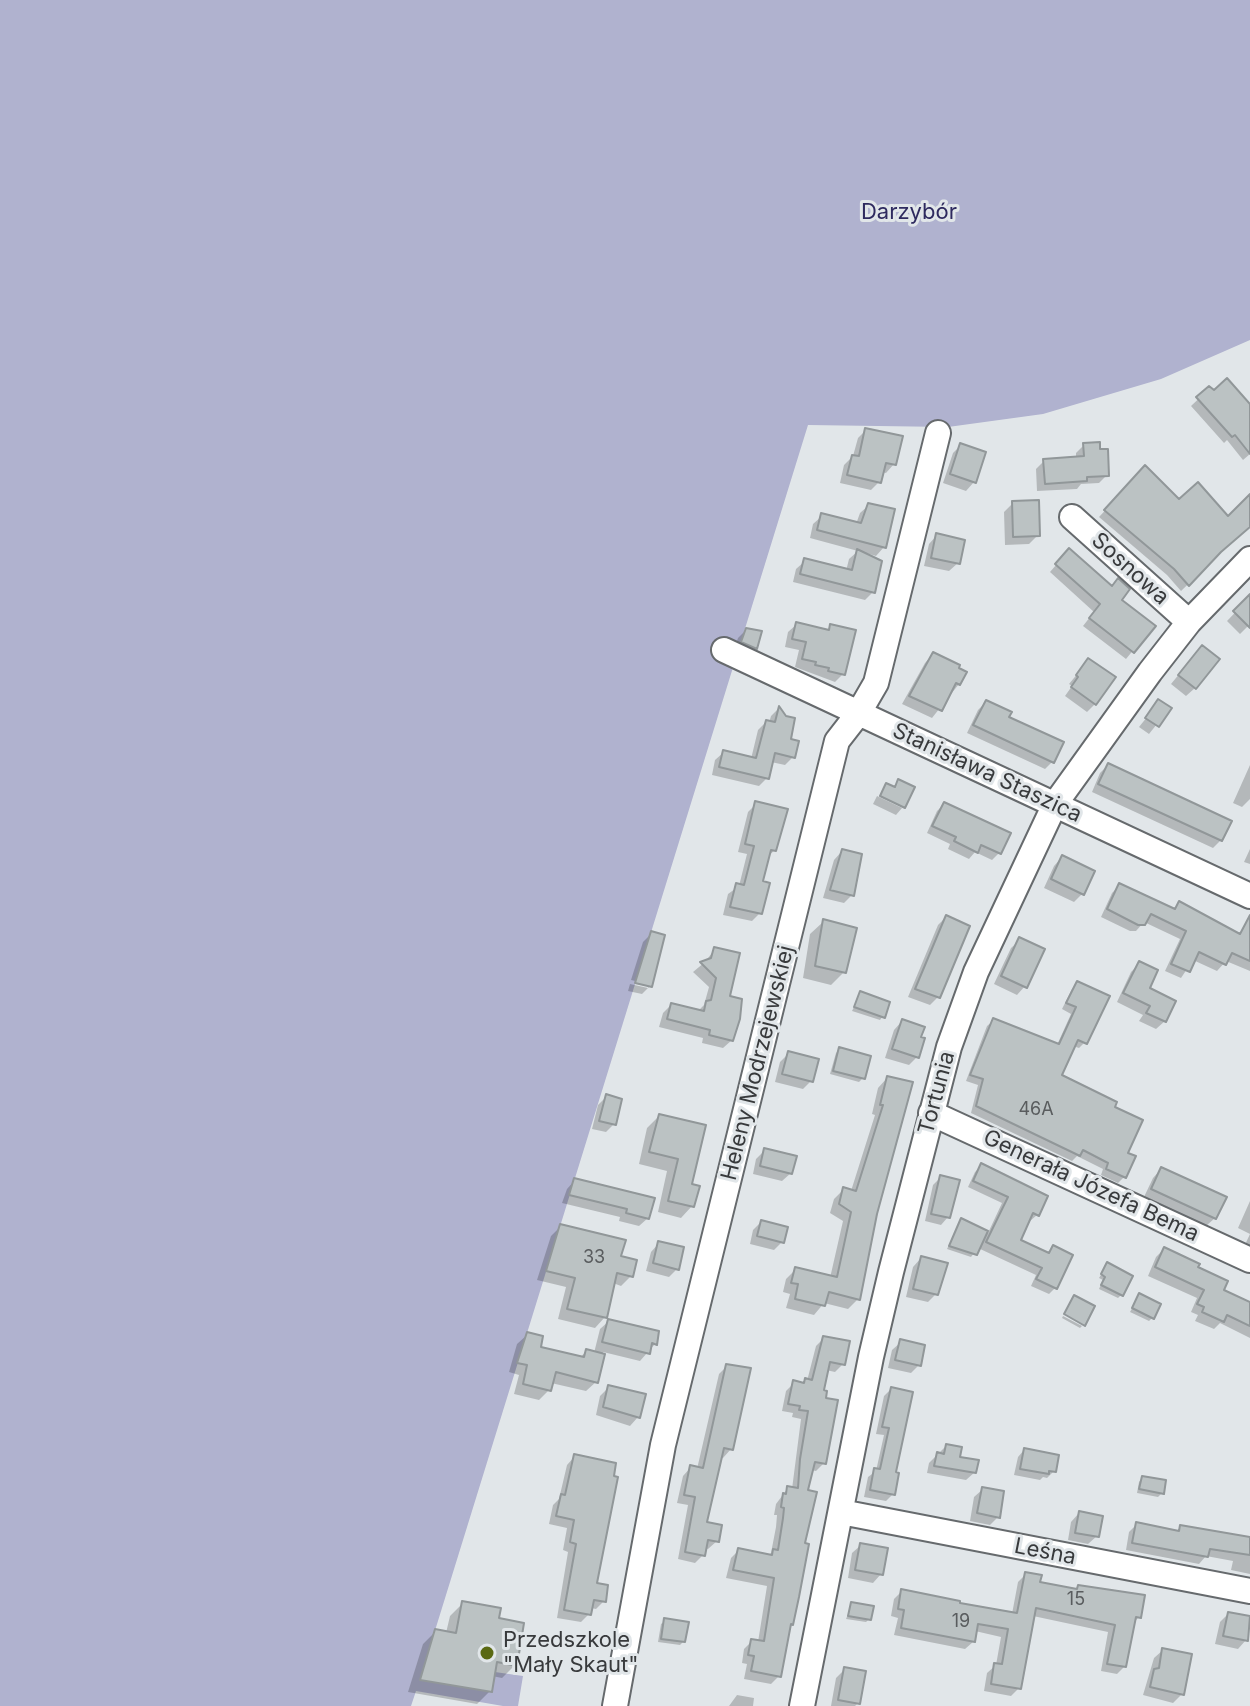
<!DOCTYPE html>
<meta charset="utf-8">
<style>
body{margin:0}
canvas{display:block;background:#e1e6e9}
</style>
<canvas width="1250" height="1706"></canvas>
<script>
const ctx = document.querySelector('canvas').getContext('2d');
ctx.lineJoin = 'round';
function fill(path, color) { ctx.fillStyle = color; ctx.fill(path, 'evenodd'); }
function stroke(path, color, width, dash) { ctx.strokeStyle = color; ctx.lineWidth = width; ctx.lineCap = dash ? 'butt' : 'round'; ctx.setLineDash(dash || []); ctx.stroke(path); }
function drawText(font, color, halo, rows, align = 'center') {
  ctx.font = font + ' Inter,sans-serif'; ctx.lineWidth = 6; ctx.setLineDash([]); ctx.textBaseline = 'middle'; ctx.strokeStyle = halo; ctx.fillStyle = color; for (const [text, x, y, turn = 0] of rows) {
    ctx.save(); ctx.translate(x, y); ctx.rotate((+turn || 0) * Math.PI / 180); ctx.textAlign = isNaN(turn) ? turn : align; if (halo) ctx.strokeText(text, 0, 0); ctx.fillText(text, 0, 0); ctx.restore();
  }
}
fill(new Path2D(`
 M0 0H1250V340L1161 379 1043 414 948 427 808 425 420 1679 491 1692 495 1672 523 1676 518 1706H503L416 1691 411 1706H0Z`), '#b0b2cf');
fill(new Path2D(`
 M1209 389 1250 406V454L1243 460 1227 440 1224 443 1191 406Z
 M866 430 894 464 886 473 882 472 879 482 871 490 840 483 844 465 853 456 858 438Z
 M961 445 974 482 966 491 943 483 953 453Z
 M1084 445 1107 475 1099 483 1081 484 1077 489 1037 491 1036 469 1044 461 1076 459V453Z
 M1145 468 1179 502 1228 519 1250 500V525L1181 591 1167 575 1099 517Z
 M1013 503 1038 535 1029 544 1005 545 1004 512Z
 M869 505 884 547 876 556 866 553 865 555 873 592 865 600 793 582 796 569 805 561 846 571 849 559 858 551 810 538 813 524 822 516 856 524 860 513Z
 M937 535 958 563 949 571 924 566 929 544Z
 M1062 558 1153 626 1126 659 1083 626 1094 612 1050 572Z
 M1250 597V624L1240 634 1227 621Z
 M797 624 826 631 831 626 843 674 835 682 795 667 799 650 785 647 788 632Z
 M746 630 755 648 747 656 734 650 738 638Z
 M933 654 959 684 932 718 902 704 925 663Z
 M1194 656 1195 688 1186 696 1171 684Z
 M1088 661 1095 704 1087 712 1065 696 1072 686 1069 684Z
 M986 702 1007 718 1052 762 1045 769 967 733 978 710Z
 M1159 702 1169 709 1149 734 1139 727Z
 M778 709 793 757 785 765 771 762 767 778 759 786 712 775 715 760 724 752 751 759 758 730 766 722 769 723 771 716Z
 M1108 765 1221 840 1213 848 1092 792 1100 773Z
 M1250 765V799L1242 807 1233 803Z
 M877 796 902 808 896 815 873 804Z
 M756 804 775 850 767 857 761 883 760 913 752 921 723 915 728 894 739 886 747 854 738 852 748 812Z
 M944 804 999 853 992 860 975 852 969 859 948 849 950 844 927 833 937 811Z
 M1250 849V864L1244 862Z
 M842 851 852 895 844 903 823 898 834 860Z
 M1062 857 1082 894 1074 902 1044 888 1054 866Z
 M1120 885 1173 910 1179 903 1206 919 1250 939V971L1226 961 1217 971 1193 960 1181 978 1165 971 1180 939 1144 922 1136 931H1130L1101 917 1112 893Z
 M946 917 938 997 930 1005 908 997 938 925Z
 M823 922 844 972 831 985 803 978 810 934Z
 M651 934 650 986 642 994 628 991 630 984 648 988V984L631 980 643 942Z
 M1020 940 1025 986 1017 995 994 984 1011 948Z
 M715 949 728 997 732 1040 723 1048 702 1043 703 1038 659 1027 663 1013 671 1005 698 1011 704 1005 709 987 693 972 705 962Z
 M1139 964 1147 989 1165 1021 1156 1029 1139 1021 1143 1015 1117 1002 1131 972Z
 M1078 983 1085 1042 1079 1048 1073 1046 1060 1076 1112 1108 1125 1154 1124 1177 1118 1183 1101 1175 1103 1169 1077 1156 1072 1161 971 1113 978 1085 966 1081 987 1026 994 1020 1057 1045 1071 1014 1062 1009 1072 989Z
 M861 993 883 1016 880 1020 852 1011Z
 M902 1021 917 1057 909 1065 885 1058 894 1030Z
 M840 1049 863 1078 859 1082 830 1074 836 1053Z
 M789 1053 811 1081 803 1089 775 1082 780 1062Z
 M887 1078 875 1214 858 1299 848 1309 824 1303 814 1315 786 1308 790 1294 783 1292 786 1279 796 1269 830 1278 843 1221 830 1213 834 1199 844 1189 851 1191 875 1115 872 1114 878 1088Z
 M606 1097 614 1124 606 1132 592 1129 598 1105Z
 M659 1116 690 1185 692 1206 681 1218 658 1212 667 1171 639 1164 647 1128Z
 M765 1150 791 1173 782 1181 753 1174 756 1159Z
 M981 1166 1037 1215 1030 1221 1028 1220 1018 1241 1047 1254 1053 1248 1055 1288 1049 1294 1031 1286 1036 1275 978 1248 971 1257 947 1249 961 1220 988 1233 1002 1203 968 1187 975 1172Z
 M1161 1169 1215 1218 1206 1226 1144 1197 1153 1178Z
 M941 1177 948 1217 941 1225 925 1221 933 1185Z
 M575 1180 648 1218 639 1226 619 1221 620 1217 562 1203 567 1189Z
 M1250 1201V1252L1243 1249 1250 1234 1238 1228Z
 M761 1222 782 1242 774 1250 750 1244 753 1230Z
 M561 1226 618 1257 631 1276 621 1286 613 1283 605 1317 595 1328 558 1319 566 1287 537 1280 551 1236Z
 M659 1243 677 1269 669 1277 646 1271 651 1252Z
 M1164 1249 1195 1268 1221 1291 1250 1304V1338L1220 1323 1214 1329 1195 1321 1198 1315 1191 1312 1197 1298 1148 1276 1156 1257Z
 M921 1258 936 1294 928 1302 906 1297 913 1267Z
 M1107 1265 1121 1295 1118 1298 1099 1289 1103 1280 1099 1278Z
 M1139 1296 1152 1318 1149 1321 1130 1312Z
 M1063 1316 1082 1326 1080 1328 1062 1318Z
 M609 1321 655 1344 640 1361 603 1352 596 1382 586 1391 551 1383 549 1390 539 1400 514 1394 519 1375 509 1372 517 1344 527 1335 538 1349 580 1358 586 1351 594 1353 600 1329Z
 M824 1338 843 1364 835 1372 826 1370 822 1392 824 1463 816 1471 811 1470 806 1492 803 1544 779 1676 771 1684 744 1679 747 1664 742 1663 744 1649 752 1641 758 1642 767 1586 726 1578 731 1558 739 1550 768 1556 771 1553 776 1527 777 1515H774L776 1504 788 1488 792 1489 801 1419 792 1417 793 1413 782 1411 786 1391 794 1383 802 1384 807 1381 816 1346Z
 M901 1342 919 1365 911 1373 888 1368 892 1350Z
 M727 1366 731 1449 723 1458 720 1457 704 1523 717 1541 708 1549 704 1548 703 1555 695 1563 678 1559 688 1505 677 1503 683 1476 691 1467 697 1469 719 1374Z
 M609 1387 638 1417 630 1426 596 1415 600 1396Z
 M891 1389 893 1494 886 1501 864 1497 868 1477 876 1471 884 1435 876 1434 884 1396Z
 M946 1446 975 1472 966 1480 927 1473 929 1463Z
 M1024 1450 1054 1471 1047 1478 1043 1477 1040 1480 1014 1475 1018 1457Z
 M575 1456 594 1585 604 1601 596 1609 591 1608 589 1614 581 1622 557 1618 568 1552 563 1550 567 1528 549 1524 553 1505 559 1499 567 1465Z
 M1142 1478 1162 1493 1158 1497 1137 1493 1139 1482Z
 M983 1489 998 1517 990 1525 970 1521 974 1497Z
 M1079 1513 1097 1536 1088 1544 1068 1540 1071 1522Z
 M1137 1524 1176 1532 1180 1528 1250 1539V1574L1231 1570 1233 1561 1206 1556 1199 1564 1126 1550 1129 1532Z
 M861 1545 881 1574 873 1583 848 1578 852 1553Z
 M1026 1574 1038 1584 1075 1591 1079 1587 1139 1617 1132 1624 1125 1666 1117 1674 1101 1671 1108 1632 1033 1616 1019 1688 1011 1696 984 1691 987 1673 996 1665 1001 1637 975 1631 973 1642 965 1649 894 1635 898 1618 891 1616 894 1599 902 1591 957 1605 1012 1614 1018 1582Z
 M463 1603 497 1620 515 1665 502 1678 492 1676 490 1691 477 1704 408 1692 423 1644 436 1631 446 1633 450 1616Z
 M852 1604 869 1619 866 1622 846 1619Z
 M1228 1614 1250 1618 1246 1640 1238 1649 1215 1644 1220 1622Z
 M665 1621 684 1641 680 1645 658 1642 661 1624Z
 M1163 1650 1182 1694 1173 1703 1143 1695 1154 1658Z
 M845 1669 858 1703 855 1706H831L836 1678Z
 M737 1695 754 1698 753 1706H718H729Z`), '#0003');
const building = new Path2D(`
 M1227 378 1250 404V454L1235 435 1232 437 1196 397 1209 386 1214 390Z
 M865 428 903 436 896 465 886 463 881 483 847 475 852 455 859 456Z
 M1100 442V449H1108L1109 476 1087 477V481L1045 484 1043 459 1084 456 1083 443Z
 M960 443 986 452 976 483 950 474Z
 M1145 465 1179 499 1198 482 1228 516 1250 494V527L1221 552 1189 586 1174 569 1104 510Z
 M1039 500 1040 536 1013 537 1012 501Z
 M868 503 895 509 886 548 817 530 821 513 861 523Z
 M936 533 965 540 960 564 931 558Z
 M1069 548 1112 586 1118 578 1130 589 1122 600 1156 626 1134 653 1089 618 1100 604 1055 564Z
 M857 549 882 561 875 593 800 574 804 558 852 570Z
 M1250 594V628L1233 611Z
 M796 622 829 630 830 624 856 630 845 675 828 671 829 668 815 665 816 662 802 659 806 642 792 639Z
 M746 628 762 631 757 649 741 642Z
 M1202 645 1220 659 1196 689 1178 675Z
 M933 652 960 665 959 668 967 672 960 685 956 683 942 711 909 696Z
 M1088 658 1116 677 1096 705 1071 687 1078 677 1076 675Z
 M1158 699 1172 708 1159 727 1145 718Z
 M986 700 1012 712 1009 717 1064 742 1054 763 973 725Z
 M779 706 786 716 795 718 791 739 799 741 795 758 775 753 769 779 719 767 723 750 756 758 766 720 775 722Z
 M1108 763 1232 821 1222 841 1098 784Z
 M898 779 915 787 905 808 880 796 886 783 895 787Z
 M755 801 788 809 776 851 771 850 763 881 770 883 762 914 730 907 736 883 744 885 754 846 745 844Z
 M944 802 1011 833 1001 854 981 845 978 853 954 841 956 837 932 826Z
 M842 849 862 854 854 896 830 890Z
 M1062 855 1095 871 1084 895 1051 879Z
 M1119 883 1175 909 1179 901 1240 934 1250 915V961L1232 953 1226 965 1199 952 1190 972 1171 964 1186 931 1151 914 1145 925H1138L1107 909Z
 M946 915 970 926 940 998 915 989Z
 M823 919 857 928 846 973 815 966Z
 M651 931 665 935 652 987 635 983Z
 M1019 937 1045 949 1027 988 1001 976Z
 M714 947 740 953 730 996 742 999 740 1019 733 1041 709 1035 710 1030 667 1019 671 1003 704 1011 706 1001 711 1000 716 978 700 962 711 958Z
 M1139 961 1158 970 1150 988 1176 1001 1166 1022 1146 1013 1150 1006 1123 993Z
 M1077 981 1110 996 1087 1044 1078 1040 1062 1075 1117 1102 1115 1107 1143 1120 1128 1153 1136 1156 1126 1178 1106 1169 1108 1163 1083 1150 1080 1156 976 1106 983 1079 970 1075 993 1018 1059 1044 1076 1007 1066 1003Z
 M860 991 890 1002 885 1018 854 1007Z
 M902 1019 925 1027 921 1037 925 1038 919 1058 892 1049Z
 M839 1047 871 1056 865 1079 833 1071Z
 M788 1051 819 1059 813 1082 782 1074Z
 M887 1076 913 1082 877 1214 860 1300 829 1292 825 1306 795 1299 798 1284 791 1283 795 1267 837 1277 851 1212 839 1204 843 1187 856 1191 883 1105H880Z
 M606 1094 622 1099 616 1125 599 1121Z
 M659 1114 706 1125 692 1184 700 1186 694 1207 668 1201 678 1159 649 1152Z
 M764 1148 797 1156 792 1174 760 1166Z
 M981 1163 1048 1196 1039 1216 1033 1213 1021 1240 1049 1253 1053 1245 1073 1255 1057 1289 1036 1279 1042 1268 986 1242 1008 1197 973 1181Z
 M1161 1167 1227 1197 1216 1219 1151 1189Z
 M940 1175 960 1180 950 1218 931 1214Z
 M574 1178 655 1198 649 1219 626 1213 627 1209 569 1195Z
 M961 1218 988 1231 977 1255 949 1246Z
 M761 1220 788 1227 784 1243 757 1236Z
 M560 1224 626 1240 621 1256 637 1260 633 1277 617 1273 607 1318 567 1309 575 1278 546 1271Z
 M658 1241 684 1247 679 1270 653 1263Z
 M1164 1247 1200 1264 1198 1267 1228 1281 1224 1290 1250 1302V1326L1227 1315 1224 1322 1202 1312 1204 1307 1197 1304 1204 1290 1155 1267Z
 M921 1256 948 1263 938 1295 913 1289Z
 M1107 1262 1133 1276 1123 1296 1101 1285 1105 1277 1101 1274Z
 M1139 1293 1161 1304 1154 1319 1132 1308Z
 M1074 1295 1095 1306 1085 1326 1064 1314Z
 M608 1319 659 1331 657 1345 652 1343 650 1354 602 1342Z
 M527 1332 543 1336 541 1347 584 1357 586 1349 605 1354 598 1383 556 1372 551 1391 523 1384 527 1365 517 1363Z
 M823 1336 850 1341 845 1365 830 1362 824 1390 827 1391 826 1398 838 1400 826 1464 815 1462 808 1490 817 1492 805 1543 809 1544 799 1597 793 1625 791 1624 781 1677 751 1671 754 1656 748 1655 751 1639 764 1641 774 1578 733 1570 738 1548 772 1555 773 1549 778 1550 783 1518 784 1508 781 1507 783 1493 786 1494 787 1486 798 1488 800 1459 808 1411 799 1410 800 1406 788 1404 793 1380 804 1383 805 1378 812 1380Z
 M900 1339 925 1345 921 1366 895 1360Z
 M726 1364 751 1368 733 1450 724 1448 707 1522 722 1525 719 1542 708 1540 705 1556 685 1552 695 1497 684 1495 690 1465 703 1468Z
 M608 1385 646 1394 640 1418 603 1407Z
 M891 1387 913 1392 896 1472 899 1473 895 1495 870 1490 874 1468 880 1469 889 1428 882 1427Z
 M946 1444 962 1447 960 1457 979 1460 976 1473 934 1466 937 1452 944 1454Z
 M1024 1448 1059 1455 1056 1472 1049 1471V1474L1020 1469Z
 M574 1454 616 1463 614 1476 618 1477 597 1583 608 1585 606 1602 594 1600 591 1615 564 1610 576 1544 570 1542 574 1520 556 1516 561 1494 565 1495Z
 M1142 1476 1166 1480 1164 1494 1139 1489Z
 M982 1487 1004 1491 1000 1518 977 1513Z
 M1079 1511 1103 1516 1099 1537 1075 1533Z
 M1136 1522 1179 1531 1180 1525 1250 1537V1555L1210 1549 1208 1557 1132 1543Z
 M860 1543 888 1548 883 1575 855 1570Z
 M1025 1572 1042 1575 1040 1582 1077 1589 1078 1585 1145 1595 1141 1618 1136 1617 1126 1667 1107 1664 1115 1625 1036 1608 1021 1689 991 1684 994 1663 1002 1664 1008 1629 978 1624 975 1642 901 1628 904 1610 898 1609 901 1589 960 1601V1603L1017 1613Z
 M462 1601 501 1608 499 1618 524 1623 517 1666 497 1662 492 1692 420 1680 435 1629 456 1633Z
 M851 1602 874 1606 871 1620 848 1616Z
 M1228 1612 1250 1616 1248 1641 1223 1636Z
 M664 1618 689 1622 685 1642 661 1639Z
 M1162 1648 1192 1654 1184 1695 1150 1687 1154 1669 1159 1668Z
 M844 1667 866 1671 860 1704 838 1700Z`);
fill(building, '#bbc2c3');
stroke(building, '#919799', 2);
const minor = new Path2D(`
 M1072 517 1189 622
 M724 650 1250 896
 M931 1113 1250 1260
 M841 1512 1250 1591
 M615 1706 663 1445 837 741 858 714 876 683 938 433
 M802 1706 871 1357 891 1272 949 1047 976 972 1055 804 1150 672 1189 622 1250 559`);
stroke(minor, '#666a6d', 28);
stroke(minor, '#fff', 24);
for (const [x, y, r, color] of [
 [487,1653,8,"#5a6913"]
]) { const dot = new Path2D(); dot.arc(x, y, r, 0, 2 * Math.PI); ctx.fillStyle = color; ctx.fill(dot); stroke(dot, '#e1e6e9', 3); }
drawText('18px', '#595c5e', null, [
 ["46A",1036,1110],
 ["33",594,1258],
 ["15",1076,1600],
 ["19",961,1622]
]);
drawText('22px', '#2e2a5f', '#e1e6e9', [
 ["Darzybór",909,212]
]);
drawText('22px', '#383a3c', '#e1e6e9', [
 ["Sosnowa",1130,569,42],
 ["Stanisława Staszica",987,773,25],
 ["Heleny Modrzejewskiej",758,1063,-76],
 ["Tortunia",937,1093,-75],
 ["Generała Józefa Bema",1091,1186,25],
 ["Leśna",1045,1552,11]
]);
drawText('22px', '#383a3c', '#e1e6e9', [
 ["Przedszkole",503,1640],
 ["\"Mały Skaut\"",503,1665]
], 'left');
</script>
